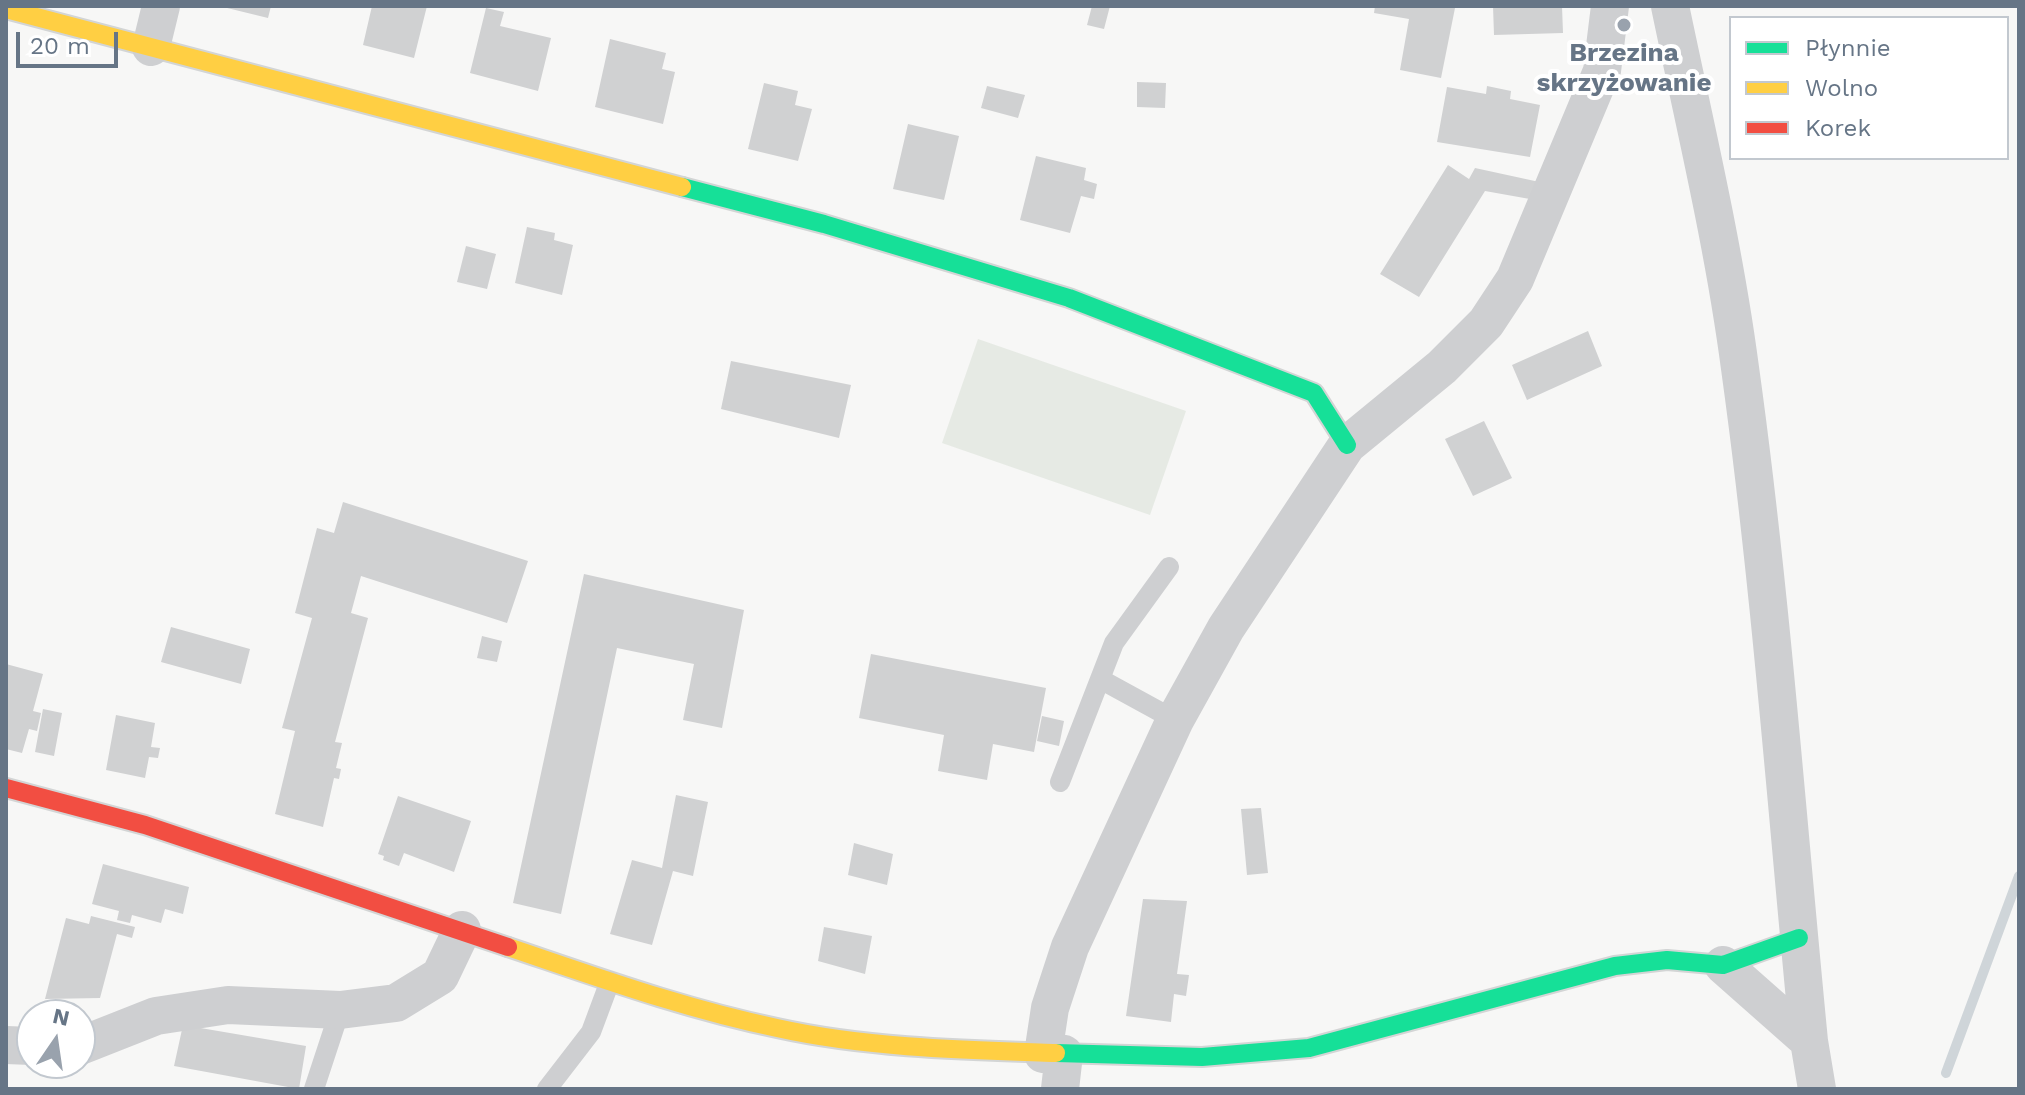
<!DOCTYPE html>
<meta charset="utf-8">
<style>
body{margin:0}
#map{position:relative;width:2025px;height:1095px;overflow:hidden;background:#f7f7f6;font-family:"Work Sans",sans-serif}
canvas{display:block}
.frame{position:absolute;inset:0;border:8px solid #667586;pointer-events:none}
.legend{position:absolute;left:1729px;top:16px;width:280px;height:144px;box-sizing:border-box;background:#fff;border:2px solid #c2c8cf;margin:0;padding:10px 14px;list-style:none;font-size:24px;color:#667586}
.legend li{display:flex;align-items:center;gap:16px;height:40px}
.legend b{width:40px;border:2px solid #c2c8cf}
.north{position:absolute;left:16px;top:999px;width:80px;height:80px;box-sizing:border-box;background:#fff;border:2px solid #c2c8cf;border-radius:50%;rotate:13deg;font-size:22px;font-weight:700;line-height:32px;text-align:center;color:#667586}
.north::after{content:'';display:block;margin:auto;width:28px;height:36px;background:#99a2ad;clip-path:polygon(50% 0,100% 100%,50% 72%,0 100%)}
.scale{position:absolute;left:16px;top:32px;width:102px;height:36px;box-sizing:border-box;border:4px solid #667586;border-top:0;padding-left:10px;font-size:24px;line-height:28px;white-space:nowrap;color:#667586;-webkit-text-stroke:6px #fff;paint-order:stroke}
</style>
<div id="map">
<canvas width="2025" height="1095"></canvas>
<div class="frame"></div>
<ul class="legend">
<li><b style="height:10px;background:#16e098"></b>Płynnie</li>
<li><b style="height:10px;background:#ffcf43"></b>Wolno</li>
<li><b style="height:10px;background:#f24e42"></b>Korek</li>
</ul>
<div class="north">N</div>
<div class="scale">20 m</div>
</div>
<script>
const ctx = document.querySelector('canvas').getContext('2d');
ctx.lineJoin = 'round';
function fill(path, color) { ctx.fillStyle = color; ctx.fill(path, 'evenodd'); }
function stroke(path, color, width, dash) { ctx.strokeStyle = color; ctx.lineWidth = width; ctx.lineCap = dash ? 'butt' : 'round'; ctx.setLineDash(dash || []); ctx.stroke(path); }
function drawText(font, color, halo, rows, align = 'center') {
  ctx.font = font + ' "Work Sans",sans-serif'; ctx.lineWidth = 8; ctx.setLineDash([]); ctx.textBaseline = 'middle'; ctx.strokeStyle = halo; ctx.fillStyle = color; for (const [text, x, y, turn = 0] of rows) {
    ctx.save(); ctx.translate(x, y); ctx.rotate((+turn || 0) * Math.PI / 180); ctx.textAlign = isNaN(turn) ? turn : align; if (halo) ctx.strokeText(text, 0, 0); ctx.fillText(text, 0, 0); ctx.restore();
  }
}
fill(new Path2D(`
 M978 339 1186 411 1150 515 942 443Z`), '#e6eae4');
stroke(new Path2D(`
 M1946 1073 2019 876`), '#cfd5d9', 10);
fill(new Path2D(`
 M219 6H271L268 18Z
 M372 6H427L414 58 363 45Z
 M1092 6H1110L1104 29 1087 25Z
 M1375 6 1455 8 1441 78 1400 70 1409 19 1374 13Z
 M1493 6H1562L1563 33 1494 35Z
 M486 8 504 12 500 26 551 38 538 91 470 73Z
 M610 39 666 53 662 69 675 72 663 124 595 107Z
 M1137 82 1166 83 1165 108 1137 107Z
 M764 83 798 91 795 105 812 109 798 161 748 149Z
 M987 86 1025 95 1018 118 981 108Z
 M1487 86 1511 91 1510 99 1540 105 1530 157 1437 142 1447 87 1486 94Z
 M908 124 959 136 944 200 893 189Z
 M1036 156 1086 168 1084 180 1097 184 1094 199 1081 196 1070 233 1020 220Z
 M1448 165 1469 179 1475 168 1544 183 1541 201 1485 191 1419 297 1380 274Z
 M527 227 555 233 554 240 573 245 562 295 515 283Z
 M466 246 496 254 487 289 457 282Z
 M1588 331 1602 366 1527 400 1512 365Z
 M731 361 851 385 839 438 721 409Z
 M1484 421 1512 478 1473 496 1445 439Z
 M343 502 528 561 507 623 361 576 351 613 368 618 335 742 342 743 336 768 341 769 339 779 334 778 323 827 275 814 295 731 282 728 312 618 295 613 317 528 334 533Z
 M584 574 744 610 722 728 683 720 694 664 617 648 561 914 513 903Z
 M171 627 250 649 241 684 161 662Z
 M482 636 502 641 497 662 477 658Z
 M871 654 1046 688 1034 752 993 744 987 780 938 771 944 735 859 718Z
 M6 664 43 674 33 711 41 713 37 731 29 729 22 753 6 749Z
 M43 709 62 713 54 756 35 752Z
 M116 715 155 723 151 747 160 748 158 758 149 757 145 778 106 770Z
 M1042 716 1064 721 1059 746 1037 741Z
 M676 795 708 802 693 876 673 871 652 945 610 934 632 860 662 868Z
 M398 796 471 821 454 872 404 853 399 866 383 860 384 856 378 854Z
 M1261 808 1268 873 1247 875 1241 809Z
 M854 843 893 854 887 885 848 875Z
 M103 864 189 887 183 914 165 909 161 923 132 915 130 923 117 920 119 911 92 904Z
 M1143 899 1187 901 1177 974 1189 975 1186 996 1174 994 1171 1022 1126 1016Z
 M91 916 135 927 132 938 117 934 100 998 45 999 66 918 89 924Z
 M824 927 872 936 865 974 818 961Z
 M183 1025 306 1046 299 1089 174 1066Z`), '#d0d1d2');
const fast = new Path2D(`
 M682 187 824 224 1069 298 1314 393 1347 445
 M1056 1053 1202 1057 1309 1048 1615 966 1667 960 1723 965 1799 938`);
const slow = new Path2D(`
 M6 9 682 187
 M508 947C597 977 685 1009 777 1028 867 1048 964 1050 1056 1053`);
const jam = new Path2D(`
 M6 788 145 825 508 947`);
stroke(fast, '#d3d5d5', 22);
stroke(slow, '#d3d5d5', 22);
stroke(jam, '#d3d5d5', 22);
stroke(new Path2D(`
 M1100 679 1175 720
 M1060 782 1114 643 1169 567
 M314 1089 340 1010
 M547 1089 591 1032 610 981`), '#cecfd1', 20);
stroke(new Path2D(`
 M1670 6C1695 126 1724 246 1740 368 1771 591 1787 817 1809 1041L1817 1089
 M151 47 161 6
 M1723 965 1809 1041
 M6 1045 32 1046
 M80 1046 156 1016 228 1005 340 1010 396 1003 440 976 462 930
 M1043 1054 1050 1008 1070 947 1175 720 1226 628 1347 445 1442 367 1486 323 1515 279 1602 71 1610 6
 M1060 1089 1064 1054`), '#cecfd1', 38);
stroke(fast, '#16e098', 18);
stroke(slow, '#ffcf43', 18);
stroke(jam, '#f24e42', 18);
for (const [x, y, r, color] of [
 [1624,25,8,"#99a2ad"]
]) { const dot = new Path2D(); dot.arc(x, y, r, 0, 2 * Math.PI); ctx.fillStyle = color; ctx.fill(dot); stroke(dot, '#fff', 3); }
drawText('bold 26px', '#667586', '#fff', [
 ["Brzezina",1624,53],
 ["skrzyżowanie",1624,83]
]);
</script>
